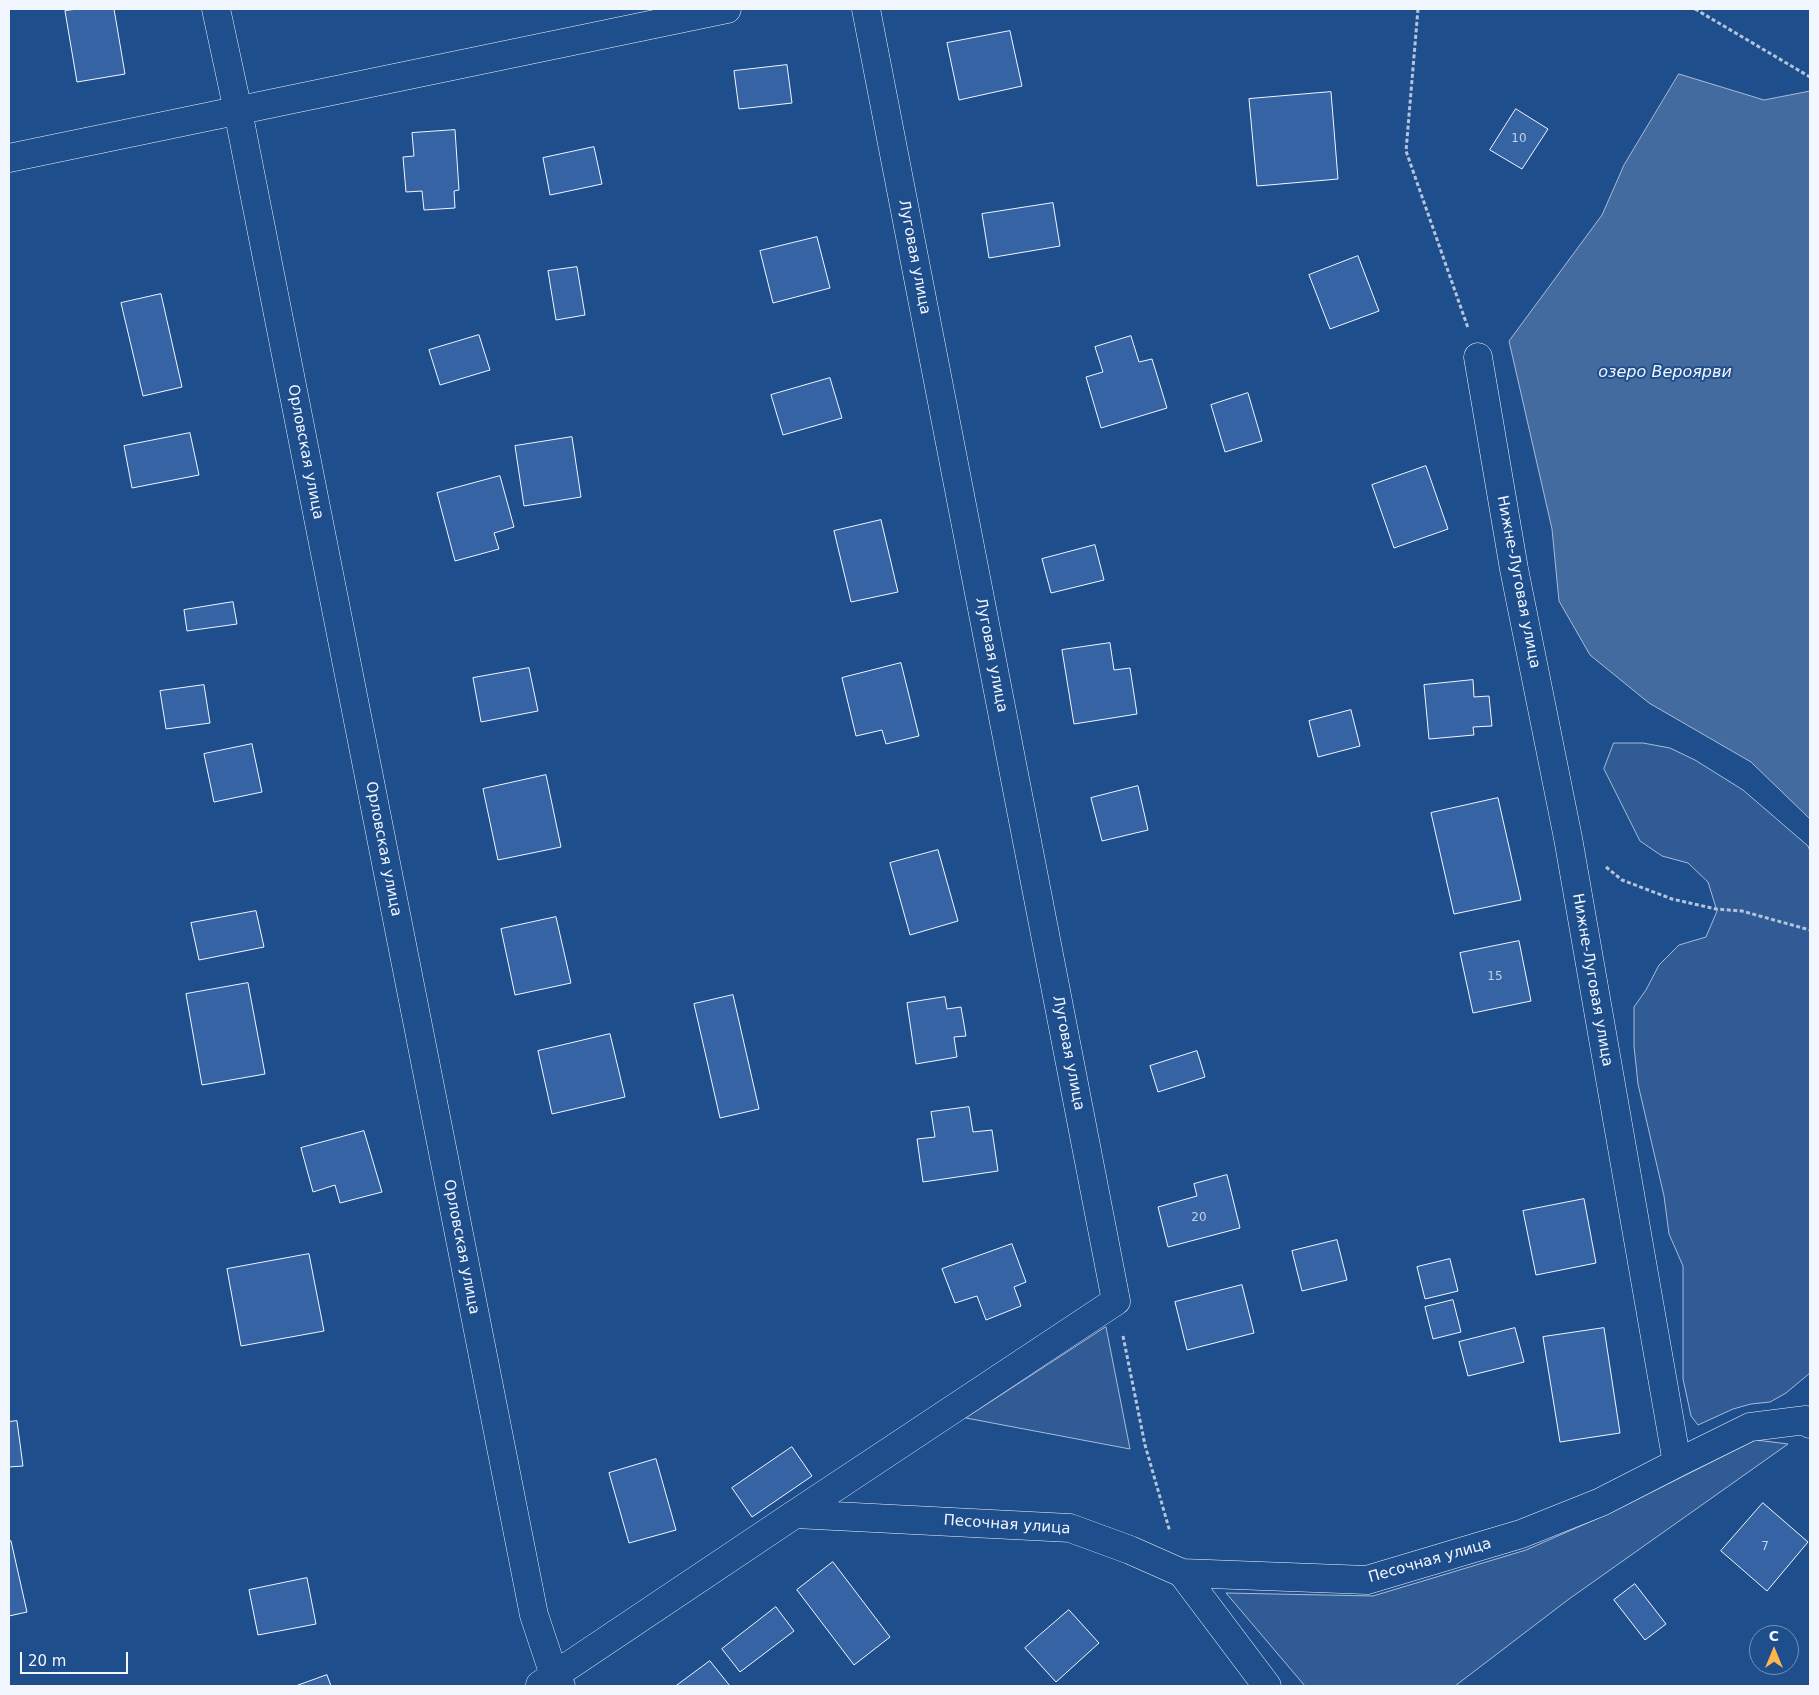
<!DOCTYPE html>
<meta charset="utf-8">
<style>
body{margin:0}
#map{position:relative;width:1819px;height:1695px;overflow:hidden;background:#1f4e8c;font-family:"DejaVu Sans",sans-serif}
canvas{display:block}
.frame{position:absolute;inset:0;border:10px solid #f2f6ff;pointer-events:none}
.north{position:absolute;left:1749px;top:1625px;width:50px;height:50px;box-sizing:border-box;background:#1f4e8c;border:1px solid #7391ba;border-radius:50%;rotate:0deg;font-size:14px;font-weight:700;line-height:20px;text-align:center;color:#f2f6ff}
.north::after{content:'';display:block;margin:auto;width:18px;height:22px;background:#ffb74d;clip-path:polygon(50% 0,100% 100%,50% 72%,0 100%)}
.scale{position:absolute;left:20px;top:1652px;width:108px;height:22px;box-sizing:border-box;border:2px solid #f2f6ff;border-top:0;padding-left:6px;font-size:15px;line-height:18px;white-space:nowrap;color:#f2f6ff;-webkit-text-stroke:4px #1f4e8c;paint-order:stroke}
</style>
<div id="map">
<canvas width="1819" height="1695"></canvas>
<div class="frame"></div>
<div class="north">С</div>
<div class="scale">20 m</div>
</div>
<script>
const ctx = document.querySelector('canvas').getContext('2d');
ctx.lineJoin = 'round';
function fill(path, color) { ctx.fillStyle = color; ctx.fill(path, 'evenodd'); }
function stroke(path, color, width, dash) { ctx.strokeStyle = color; ctx.lineWidth = width; ctx.lineCap = dash ? 'butt' : 'round'; ctx.setLineDash(dash || []); ctx.stroke(path); }
function drawText(font, color, halo, rows, align = 'center') {
  ctx.font = font + ' "DejaVu Sans",sans-serif'; ctx.lineWidth = 4; ctx.setLineDash([]); ctx.textBaseline = 'middle'; ctx.strokeStyle = halo; ctx.fillStyle = color; for (const [text, x, y, turn = 0] of rows) {
    ctx.save(); ctx.translate(x, y); ctx.rotate((+turn || 0) * Math.PI / 180); ctx.textAlign = isNaN(turn) ? turn : align; if (halo) ctx.strokeText(text, 0, 0); ctx.fillText(text, 0, 0); ctx.restore();
  }
}
const built = new Path2D(`
 M1614 743H1643L1670 748 1695 760 1743 790 1808 846 1810 851V1373L1786 1393 1770 1402 1751 1404 1733 1409 1698 1425 1691 1416 1683 1379V1266L1669 1234 1664 1196 1638 1084 1634 1046V1007L1646 990 1659 965 1679 945 1706 937 1717 911 1708 882 1688 863 1662 856 1640 841 1604 769Z
 M1106 1327 1130 1449 966 1418Z
 M1756 1440 1788 1444 1569 1599 1455 1686H1305L1226 1593 1373 1596 1526 1550 1610 1513Z`);
fill(built, '#305b95');
stroke(built, '#a8bbd7', 1);
const water = new Path2D(`
 M1679 74 1764 100 1810 91V819L1751 762 1649 703 1590 655 1559 601 1552 529 1509 341 1602 215 1624 165Z`);
fill(water, '#446ba0');
stroke(water, '#a8bbd7', 1);
const building = new Path2D(`
 M78 9H114L125 74 77 82 65 11Z
 M1010 31 1022 86 959 100 947 43Z
 M787 65 792 103 739 109 734 71Z
 M1331 92 1338 179 1257 186 1249 99Z
 M1516 109 1548 129 1522 169 1490 150Z
 M455 130 459 190 454 191 455 208 424 210 422 191 406 192 403 157 414 156 412 133Z
 M594 147 602 184 550 195 543 158Z
 M1053 203 1060 246 989 258 982 214Z
 M817 237 830 288 773 303 760 251Z
 M1358 256 1379 311 1330 329 1309 275Z
 M577 267 585 315 556 320 548 271Z
 M161 294 182 387 143 396 121 303Z
 M479 335 490 370 440 385 429 350Z
 M1131 336 1139 362 1152 359 1167 408 1101 428 1086 377 1103 372 1095 347Z
 M830 378 842 418 783 435 771 395Z
 M1248 393 1262 441 1225 452 1211 405Z
 M190 433 199 475 132 488 124 446Z
 M572 437 581 497 524 506 515 446Z
 M1426 466 1448 529 1394 548 1372 485Z
 M500 476 514 527 494 533 499 549 455 561 437 493Z
 M881 520 898 592 851 602 834 531Z
 M1095 545 1104 580 1051 593 1042 559Z
 M233 602 237 624 187 631 184 610Z
 M1110 643 1114 670 1130 668 1137 714 1074 724 1062 650Z
 M901 663 919 736 886 744 882 730 856 736 842 678Z
 M529 668 538 711 481 722 473 678Z
 M1473 680 1474 697 1489 696 1492 726 1473 727 1474 735 1429 739 1424 685Z
 M204 685 210 723 166 729 160 691Z
 M1351 710 1360 746 1318 757 1309 721Z
 M252 744 262 792 214 802 204 754Z
 M546 775 561 847 498 860 483 789Z
 M1138 786 1148 830 1102 841 1091 798Z
 M1498 798 1521 900 1454 914 1431 813Z
 M938 850 958 921 910 935 890 863Z
 M256 911 264 947 199 960 191 923Z
 M556 917 571 983 515 995 501 929Z
 M1519 941 1531 1001 1473 1013 1460 953Z
 M248 983 265 1074 202 1085 186 994Z
 M733 995 759 1109 720 1118 694 1004Z
 M945 997 947 1009 961 1007 966 1036 954 1037 957 1057 916 1064 907 1003Z
 M610 1034 625 1097 552 1114 538 1051Z
 M1197 1051 1205 1077 1158 1092 1150 1066Z
 M969 1107 973 1132 992 1130 998 1171 923 1182 917 1139 935 1137 931 1112Z
 M364 1131 382 1192 340 1203 335 1185 313 1192 301 1148Z
 M1227 1175 1240 1228 1168 1247 1158 1207 1197 1196 1194 1184Z
 M1584 1199 1596 1263 1536 1275 1523 1211Z
 M1337 1240 1347 1280 1302 1291 1292 1251Z
 M1012 1244 1026 1282 1014 1287 1021 1306 986 1320 977 1296 955 1303 942 1269Z
 M309 1254 324 1331 241 1346 227 1269Z
 M1450 1259 1458 1291 1425 1299 1417 1267Z
 M1242 1285 1254 1333 1187 1350 1175 1302Z
 M1453 1300 1461 1332 1433 1339 1425 1307Z
 M1515 1328 1524 1362 1468 1376 1459 1342Z
 M1604 1328 1620 1433 1560 1442 1543 1337Z
 M17 1421 23 1466 9 1467V1422Z
 M792 1447 812 1476 752 1517 732 1488Z
 M656 1459 676 1530 629 1543 609 1473Z
 M1763 1503 1808 1542 1767 1591 1721 1551Z
 M11 1541 27 1612 9 1616V1542Z
 M833 1562 890 1637 854 1665 797 1590Z
 M307 1578 316 1624 258 1635 249 1590Z
 M1635 1584 1666 1624 1645 1640 1614 1600Z
 M776 1607 794 1631 740 1672 722 1649Z
 M1069 1610 1099 1643 1056 1682 1025 1648Z
 M710 1661 730 1686H676Z
 M327 1675 331 1686H296Z`);
fill(building, '#3563a3');
stroke(building, '#f2f6ff', 1);
const minor = new Path2D(`
 M216 9 238 111 534 1615 554 1675 561 1686
 M9 158 727 9
 M1478 357 1514 569 1568 838 1677 1463 1750 1427 1806 1420 1810 1424
 M795 1514 1116 1301 866 9
 M1182 1573 1267 1686
 M540 1685 795 1514 1070 1528 1130 1550 1182 1573 1367 1580 1521 1534 1601 1502 1677 1463`);
stroke(minor, '#f2f6ff', 29);
stroke(new Path2D(`
 M1418 9 1406 151 1468 328
 M1695 9 1810 77
 M1606 867 1622 880 1672 899 1716 909 1742 911 1810 930
 M1123 1336 1145 1445 1170 1532`), '#b3c4dc', 3, [4, 2.5]);
stroke(minor, '#1f4e8c', 28);
drawText('12px', '#c3d1e8', null, [
 ["10",1519,139],
 ["15",1495,977],
 ["20",1199,1218],
 ["7",1765,1547]
]);
drawText('15px', '#f2f6ff', '#1f4e8c', [
 ["Луговая улица",914,257,79],
 ["Орловская улица",305,452,79],
 ["Нижне-Луговая улица",1518,582,79],
 ["Луговая улица",991,655,79],
 ["Орловская улица",383,849,79],
 ["Нижне-Луговая улица",1592,980,80],
 ["Луговая улица",1068,1053,79],
 ["Орловская улица",461,1247,79],
 ["Песочная улица",1007,1525,4],
 ["Песочная улица",1430,1561,-16]
]);
drawText('italic 16px', '#f2f6ff', '#1f4e8c', [
 ["озеро Вероярви",1665,373]
]);
</script>
